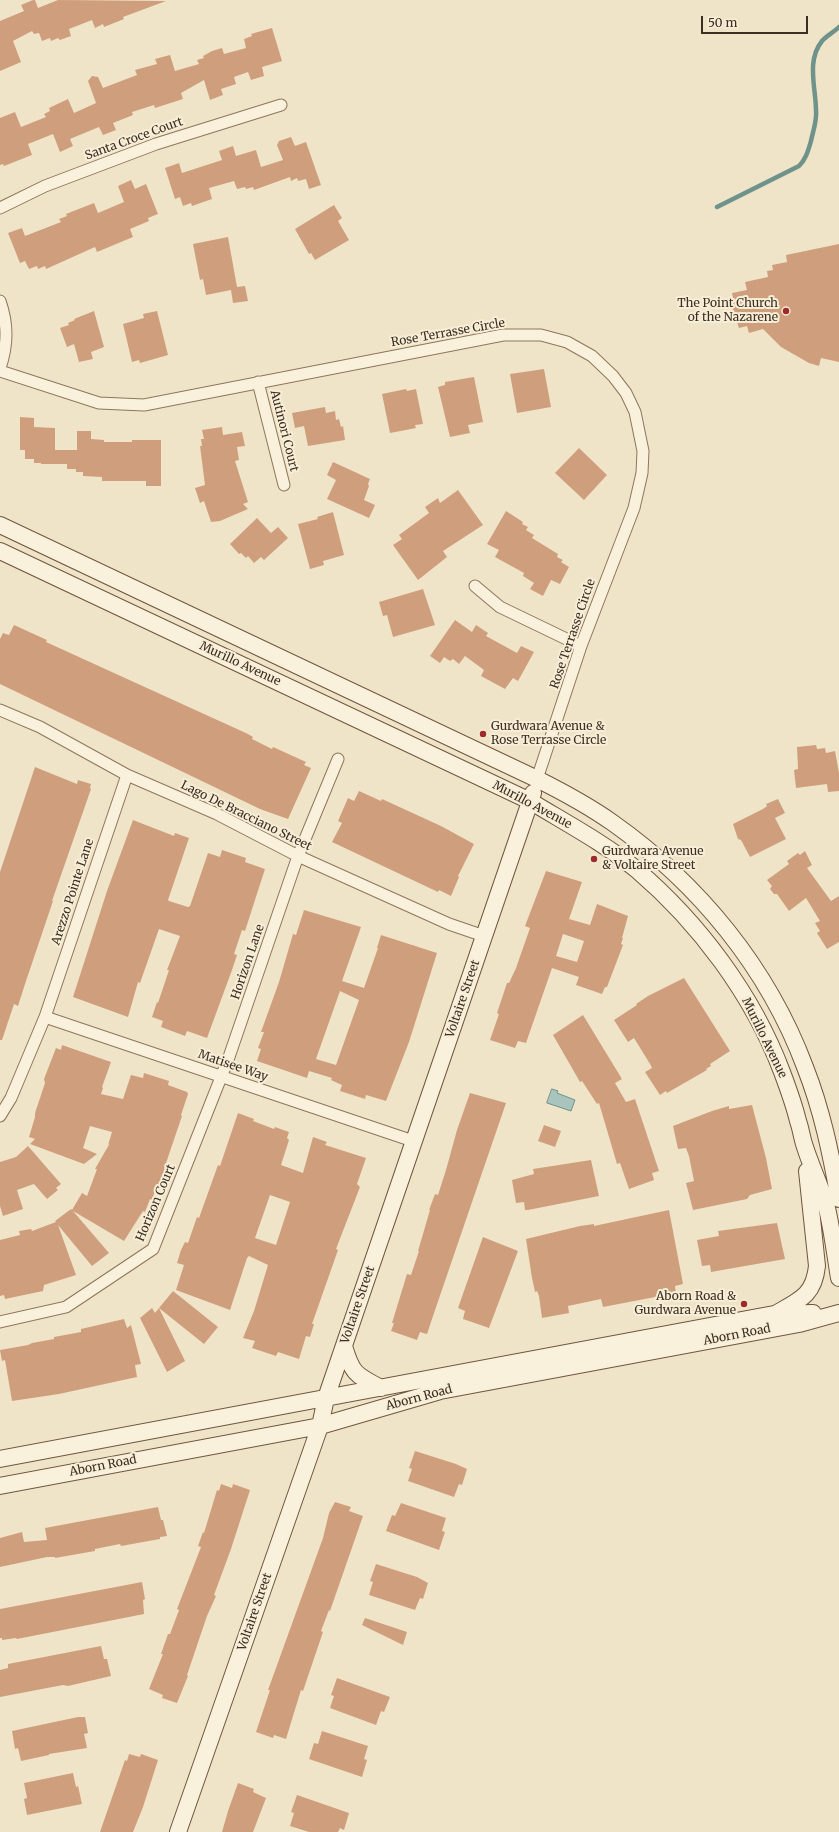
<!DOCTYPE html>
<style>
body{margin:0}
#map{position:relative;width:839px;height:1832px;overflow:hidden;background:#f0e4c8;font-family:Merriweather,serif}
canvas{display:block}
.scale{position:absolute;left:701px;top:16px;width:107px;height:18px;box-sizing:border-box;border:2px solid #3d2e20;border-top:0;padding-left:5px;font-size:12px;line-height:14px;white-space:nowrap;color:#3d2e20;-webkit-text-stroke:3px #f7eed8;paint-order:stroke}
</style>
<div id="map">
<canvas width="839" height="1832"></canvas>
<div class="scale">50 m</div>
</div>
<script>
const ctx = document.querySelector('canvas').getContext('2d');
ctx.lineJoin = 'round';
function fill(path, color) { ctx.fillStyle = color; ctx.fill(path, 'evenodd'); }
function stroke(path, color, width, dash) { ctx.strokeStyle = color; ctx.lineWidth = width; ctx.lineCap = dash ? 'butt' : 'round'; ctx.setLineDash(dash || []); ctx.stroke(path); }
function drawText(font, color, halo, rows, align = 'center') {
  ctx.font = font + ' Merriweather,serif'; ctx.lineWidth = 4; ctx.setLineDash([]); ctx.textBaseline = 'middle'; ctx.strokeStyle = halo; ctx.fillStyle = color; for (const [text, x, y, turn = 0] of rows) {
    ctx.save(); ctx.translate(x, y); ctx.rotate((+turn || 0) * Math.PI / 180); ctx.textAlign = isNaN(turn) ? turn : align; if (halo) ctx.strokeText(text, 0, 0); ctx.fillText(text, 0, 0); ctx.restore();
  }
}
const water = new Path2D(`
 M552 1089 558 1091 557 1093 575 1100 571 1111 547 1103Z`);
fill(water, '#a9c4bc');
stroke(water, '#6f938a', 1);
stroke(new Path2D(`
 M717 207 799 166C806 159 808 151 811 141 813 131 817 121 816 111 816 88 806 61 822 41 826 36 834 32 839 27`), '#6f938a', 4.5);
fill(new Path2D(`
 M33 0H35L38 8 58 0 166 1 123 17 124 19 104 27 103 24 95 28 92 20 69 29 71 36 60 40 58 38 51 41 50 38 42 41 39 33 34 34 32 31 13 41 21 62 0 71V21L24 11 21 5Z
 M272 28 282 61 262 67 264 76 251 80 248 72 234 77 236 84 221 89 223 95 210 100 204 80 181 93 183 99 155 108 154 105 132 112 133 115 113 123 116 130 103 135 99 127 70 139 73 146 60 152 53 134 28 144 32 155 4 166 3 164 0 165V118L15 112 21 127 46 117 44 114 50 111 49 108 68 99 74 113 96 103 88 81 92 76 98 77 103 88 137 75 135 70 157 64 155 59 170 55 175 71 199 64 197 60 204 58 203 56 212 51 222 48 224 54 246 48 244 39 252 36 251 34Z
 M291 137 295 146 306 142 321 185 309 189 306 179 298 181 297 178 291 181 290 177 254 190 253 187 246 189 245 187 237 189 234 181 209 188 212 199 192 206 191 203 183 206 180 197 175 199 165 168 179 163 182 173 222 160 219 151 233 146 236 156 256 150 261 167 283 160 277 145 279 141Z
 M131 180 135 189 146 184 158 214 148 218 149 221 130 229 133 237 97 252 95 247 46 269 45 266 38 269 37 266 29 269 25 261 20 263 8 233 22 228 25 236 61 222 59 219 67 216 66 214 94 203 98 213 124 202 118 186Z
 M334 205 342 218 338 221 349 240 315 260 311 253 309 254 295 229Z
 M228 237 237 287 245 286 248 301 233 303 231 290 206 295 203 279 200 280 193 244Z
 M839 244V362L821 358 819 366 809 363 781 347 763 329 749 333 747 326 739 328 731 304 734 303 732 293 747 290 745 282 768 277 767 271 773 270 772 265 787 262 786 255Z
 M94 311 104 347 91 352 93 359 79 362 74 344 67 347 60 328 69 325 68 323 75 320 74 319Z
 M157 311 168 355 140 363 139 360 132 362 123 324 144 318 143 314Z
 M544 369 551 407 517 413 510 374Z
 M474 377 483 422 468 425 470 433 450 437 438 387 445 385V382Z
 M406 389 407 391 416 389 423 424 415 425 416 428 390 433 382 394Z
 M325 407 326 413 335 411 336 420 339 419 341 427 343 426 345 440 308 446 304 426 295 428 292 413Z
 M20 417 34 418V427L55 428V450H77V431H91V439L104 440V442H132V440H161V486H146V481H102V477L83 476V472H76V469H67V464H41V463H34V459H25V450H20Z
 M222 427 223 435 242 432 245 446 237 447 239 460 235 461 248 502 243 504 248 509 220 521 211 522 204 501 200 503 195 488 205 485 200 446H202L201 439H204L202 430Z
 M579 448 607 475 584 500 555 473Z
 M333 462 370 479 368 484 369 486 364 500 375 505 369 518 327 499 336 480 327 475Z
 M458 490 483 525 443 551 447 557 418 580 393 545 402 539 399 535 429 513 425 507 438 498 440 503Z
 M506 511 523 522 522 524 528 527 526 530 534 535 532 538 558 554 557 557 563 560 561 562 569 567 560 584 551 580 543 596 530 589 534 583 523 576 524 573 495 557 499 550 487 544Z
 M333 512 344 555 323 561 324 565 310 569 298 524 318 519 317 517Z
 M257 518 271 533 278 527 288 538 264 560 261 557 254 563 248 556 246 558 241 553 239 554 230 544Z
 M423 589 435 625 393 637 387 615 383 616 379 602Z
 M455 620 472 632 476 625 488 633 486 636 517 653 521 646 534 652 518 681 513 678 505 689 481 676 484 670 465 656 459 664 453 659 450 661 444 657 440 663 430 656Z
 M14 625 47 640 46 642 248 734 253 737 252 739 272 749 273 747 306 762 304 765 311 768 288 819 260 809 0 684V639L3 633 9 635Z
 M816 745 817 749 825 748 826 753 835 751 839 773V791L828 792 827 784 796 788 794 770 798 769 797 747Z
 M35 767 77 784 78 780 91 784 90 788 91 789 52 901H53L25 984 18 1006 14 1004 2 1040H0V872Z
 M359 791 381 801 382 799 441 826 474 844 458 876 459 877 451 896 439 890 438 892 332 842 342 823 338 821 348 798 354 801Z
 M778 799 785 813 775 818 786 839 750 857 741 840 738 839 733 824 763 809 767 806 766 804Z
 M133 820 174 836 175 833 189 838 168 900 169 901 188 907 190 906 208 853 220 857 222 850 246 858 245 862 265 869 245 931 242 930 234 954 237 955 232 970 207 1038 187 1031 185 1036 161 1027 163 1021 152 1017 157 1002 158 1003 169 970H167L180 936 159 929 140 983 138 982 128 1017 73 997 107 891Z
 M805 851 812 865 807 868 831 901 839 896V942L827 949 817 933 820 931 815 923 820 921 806 898 789 911 777 894H774L770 889 772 886 767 880 789 864 787 861 798 853 800 855Z
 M546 871 582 882 569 919 590 925 597 904 628 916 622 938H623L621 944 623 945 607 987H605L602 994 576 985 579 977 552 968 526 1043 518 1041 515 1048 490 1040 499 1014 497 1013 507 983H509L516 968 530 928 525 926ZM563 934 584 941 577 962 556 956Z
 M304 910 361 927 342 981 364 988 378 948H377L381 935 437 953 409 1042 386 1101 366 1095 365 1099 340 1091 342 1085 331 1080 332 1078 309 1071 307 1078 257 1061 261 1049 258 1048 264 1032H261L279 982 293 934 296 935ZM340 991 359 1000 336 1065 316 1059Z
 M684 978 730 1051 710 1064 711 1066 706 1069 707 1070 667 1093 666 1091 660 1095 645 1072 652 1068 650 1064 634 1038 628 1042 614 1020 637 1005 636 1004 648 996Z
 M583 1015 622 1079 615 1083 626 1102 635 1099 659 1171 652 1173 654 1180 629 1189 620 1163 617 1164 599 1103 597 1104 582 1081 580 1082 553 1035Z
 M62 1045 111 1062 102 1087 103 1088 101 1094 123 1099 131 1075 143 1078 144 1073 169 1081 168 1085 187 1092 188 1094 181 1115 182 1116 164 1169 166 1170 161 1186 158 1185 156 1187 152 1200 150 1199 145 1212 143 1211 124 1241 73 1211 109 1253 92 1266 58 1225 76 1275 44 1285 43 1291 5 1299 4 1295 0 1296V1240L20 1235 19 1231 31 1229 32 1231 56 1222 55 1221 71 1209 72 1210 82 1193 87 1196 97 1169H95L110 1143 108 1145 112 1132 90 1126 83 1148 97 1154 84 1164 30 1144 35 1139 29 1137 35 1117V1113L45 1083 44 1079 56 1048 61 1050Z
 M470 1093 506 1103 433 1316 427 1334 420 1332 417 1340 391 1331 394 1323H392L407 1274 411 1275 419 1251H418L430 1210H429L435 1194 438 1195 446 1170 457 1130Z
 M752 1105 766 1158 772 1189 750 1195 747 1199 693 1210 686 1183 694 1181 689 1156 686 1148 678 1149 673 1126 712 1111 729 1106V1109Z
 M238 1113 254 1119 253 1121 274 1129 275 1127 289 1132 287 1138 289 1140 281 1165 303 1173 313 1137 327 1142 325 1145 366 1158 357 1184 360 1187 336 1249 338 1250 312 1324H314L310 1337 306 1336 299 1359 278 1352 276 1356 252 1348 255 1341 243 1338 254 1311 268 1265 249 1256 247 1258 230 1310 176 1290 184 1265 177 1263 181 1250 185 1242 188 1243 197 1217 199 1218 218 1165 220 1166ZM270 1195 290 1202 276 1245 255 1238Z
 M544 1125 561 1131 555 1147 538 1141Z
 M28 1146 61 1184 56 1188 58 1190 47 1199 34 1184 17 1190 23 1209 3 1216 0 1206V1162L16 1157Z
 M591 1160 599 1196 528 1210H525L524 1202 516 1203 512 1180 534 1174 533 1169Z
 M669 1210 683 1284 675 1286 676 1293 603 1307 601 1299 568 1306 569 1313 542 1318 539 1296 537 1291 535 1292 532 1278 526 1239 580 1226 594 1224V1226Z
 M777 1223 785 1259 711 1272 710 1265 702 1266 697 1240 719 1236 718 1231Z
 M483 1237 518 1251 489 1328 463 1319 465 1311 458 1308Z
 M173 1291 218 1327 204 1344 159 1308Z
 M152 1308 155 1313 159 1308 185 1361 167 1372 140 1318Z
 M124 1319 127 1328 131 1325 141 1364 135 1365 137 1377 59 1394 12 1401 5 1360 2 1361 0 1350 28 1345 32 1343 54 1339V1337L81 1332V1329Z
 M415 1451 456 1464 467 1469 462 1485 459 1484 454 1497 408 1481 412 1469 409 1468Z
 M221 1484 232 1488 233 1484 250 1490 231 1549 214 1595 216 1596 207 1616 187 1675 188 1676 177 1703 162 1698 163 1695 149 1689 163 1654H161L168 1634H170L179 1610 177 1609 201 1547 198 1546 203 1532 204 1533 217 1490 219 1491Z
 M335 1502 351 1507 349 1511 363 1516 330 1611 329 1610 321 1631 323 1632 303 1691 301 1690 286 1739 274 1735 273 1738 256 1732 270 1690H268L323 1538 329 1513Z
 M401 1503 446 1518 442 1531 445 1532 439 1550 386 1531 392 1515 395 1516Z
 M158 1507 161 1520H163L167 1536 160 1537V1539L121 1546 120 1544 95 1549V1551L55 1558V1557H47L0 1567V1538L22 1532 24 1542 47 1540 45 1528Z
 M376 1564 417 1577 428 1583 423 1599 420 1598 415 1610 369 1595 373 1582 370 1581Z
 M142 1582 145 1599 143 1600 144 1614 17 1639 16 1638 2 1640V1638H0V1609Z
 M365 1618 407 1632 403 1645 362 1625Z
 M101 1646 104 1659H107L111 1676 68 1686 63 1685 0 1697V1670L8 1668V1664Z
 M337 1678 390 1697 384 1712 381 1711 376 1725 330 1708 334 1696 331 1695Z
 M78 1717H85L88 1733 84 1734 87 1748 49 1754V1755L21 1761 18 1748 15 1749 12 1731Z
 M322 1731 368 1746 364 1759 367 1760 362 1777 309 1759 314 1743 318 1744Z
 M129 1754 140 1757 141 1754 158 1760 143 1807 133 1832H100L125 1760 127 1761Z
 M73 1773 76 1787 78 1786 82 1804 27 1815 24 1799 27 1798 24 1783Z
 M238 1783 254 1789 253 1792 266 1798 253 1832H222L228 1811Z
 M297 1795 349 1813 344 1830 340 1828 338 1832H309L290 1826 294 1813 291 1812Z`), '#cf9f7d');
const street = new Path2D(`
 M0 208 45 186 156 144 281 105
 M0 301C8 324 8 344 0 368
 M0 371 99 403 144 405 503 335H541L567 342 592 356 613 376 626 393 635 412 643 451 642 473 634 508 581 646 537 779
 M258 382 284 485
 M475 586 500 607 581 646
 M0 710 40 727 127 775 217 814 298 856 449 924 484 936
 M45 1017 413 1141
 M0 1116 11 1098 45 1017 127 775
 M0 1322 66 1307 153 1249 229 1057 298 856 338 759`);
const secondary = new Path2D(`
 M0 525 537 779C563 792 589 806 613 823 699 884 768 968 805 1067 822 1110 831 1154 839 1199
 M0 551 530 801C566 823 604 843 637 870 699 923 753 995 782 1072 788 1088 794 1104 798 1121 801 1129 802 1139 805 1147 811 1166 820 1185 826 1204 832 1228 835 1254 839 1278
 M777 1313C800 1300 814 1295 817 1266L807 1171
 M344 1346C352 1374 356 1375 381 1388
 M0 1459 747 1319 774 1314 813 1313
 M0 1486 320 1426 440 1391 799 1324 839 1313
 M178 1832 320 1426 326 1398 533 793`);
stroke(street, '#8d765c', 13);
stroke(secondary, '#6f573f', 18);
stroke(street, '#faf1dc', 11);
stroke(secondary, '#faf1dc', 16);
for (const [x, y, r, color] of [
 [786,311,4,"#9e2a2b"],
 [483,734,4,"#9e2a2b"],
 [594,859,4,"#9e2a2b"],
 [744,1304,4,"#9e2a2b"]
]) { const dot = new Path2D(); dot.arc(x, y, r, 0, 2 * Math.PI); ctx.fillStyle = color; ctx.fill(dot); stroke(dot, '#f7eed8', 1.5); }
drawText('12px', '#3d2e20', '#f7eed8', [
 ["Santa Croce Court",134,139,-20],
 ["Rose Terrasse Circle",448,333,-10],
 ["Autinori Court",284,431,76],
 ["Rose Terrasse Circle",573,634,-71],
 ["Murillo Avenue",240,664,25],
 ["Murillo Avenue",532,805,28],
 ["Lago De Bracciano Street",246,816,26],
 ["Arezzo Pointe Lane",73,892,-72],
 ["Horizon Lane",248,962,-71],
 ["Voltaire Street",463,999,-71],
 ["Murillo Avenue",764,1038,64],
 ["Matisee Way",233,1066,19],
 ["Horizon Court",156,1203,-67],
 ["Voltaire Street",358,1305,-71],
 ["Aborn Road",737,1335,-11],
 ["Aborn Road",419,1398,-15],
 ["Aborn Road",103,1466,-11],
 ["Voltaire Street",255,1612,-71]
]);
drawText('12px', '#3d2e20', '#f7eed8', [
 ["The Point Church",778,304],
 ["of the Nazarene",778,318],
 ["Gurdwara Avenue &",491,727,"left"],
 ["Rose Terrasse Circle",491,741,"left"],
 ["Gurdwara Avenue",602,852,"left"],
 ["& Voltaire Street",602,866,"left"],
 ["Aborn Road &",736,1297],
 ["Gurdwara Avenue",736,1311]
], 'right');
</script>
